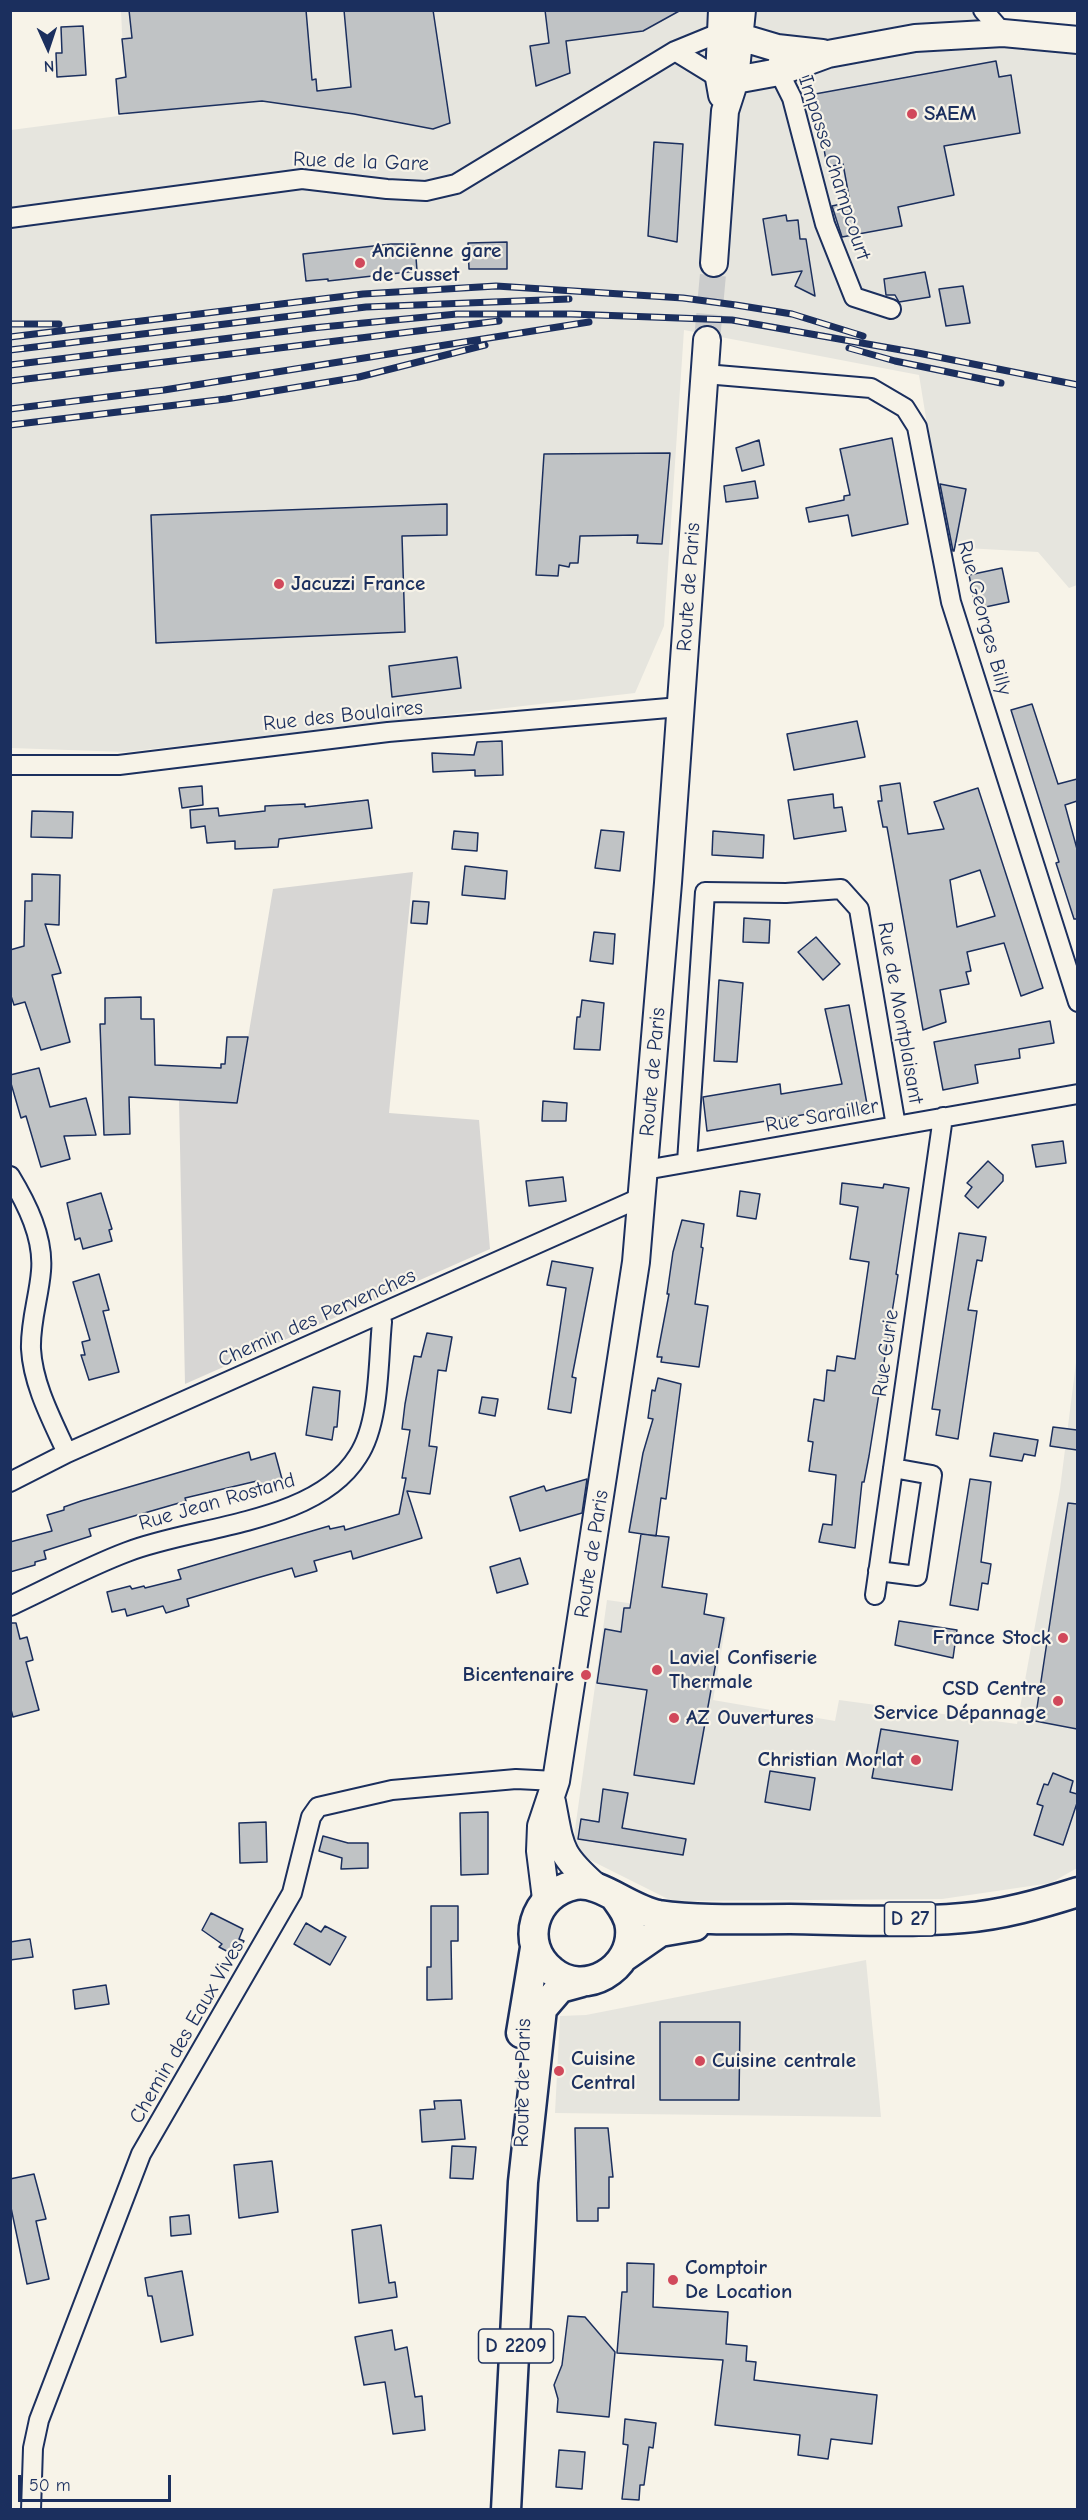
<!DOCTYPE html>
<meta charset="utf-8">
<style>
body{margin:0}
#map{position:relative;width:1088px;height:2520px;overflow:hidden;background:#f7f3e8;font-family:"Comic Neue",sans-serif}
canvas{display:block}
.frame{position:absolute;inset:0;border:12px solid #1b2f5e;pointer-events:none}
.north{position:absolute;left:18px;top:18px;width:60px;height:60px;-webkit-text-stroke:4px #f7f3e8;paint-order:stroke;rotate:177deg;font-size:16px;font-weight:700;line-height:24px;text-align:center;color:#1b2f5e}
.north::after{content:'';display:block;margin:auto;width:21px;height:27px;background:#1b2f5e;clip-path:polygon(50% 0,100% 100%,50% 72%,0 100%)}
.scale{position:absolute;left:18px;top:2475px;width:153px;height:27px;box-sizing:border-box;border:3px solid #1b2f5e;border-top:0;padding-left:8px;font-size:18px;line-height:21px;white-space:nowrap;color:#1b2f5e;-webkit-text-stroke:4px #f7f3e8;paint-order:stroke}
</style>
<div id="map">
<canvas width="1088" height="2520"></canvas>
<div class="frame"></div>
<div class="north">N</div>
<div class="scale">50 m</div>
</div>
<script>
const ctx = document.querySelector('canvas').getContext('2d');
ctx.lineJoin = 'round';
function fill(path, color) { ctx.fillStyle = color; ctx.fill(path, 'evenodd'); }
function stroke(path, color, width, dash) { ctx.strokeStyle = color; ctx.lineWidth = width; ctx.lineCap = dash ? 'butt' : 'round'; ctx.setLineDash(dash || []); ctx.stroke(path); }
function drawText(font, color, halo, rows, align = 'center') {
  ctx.font = font + ' "Comic Neue",sans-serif'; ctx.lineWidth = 4.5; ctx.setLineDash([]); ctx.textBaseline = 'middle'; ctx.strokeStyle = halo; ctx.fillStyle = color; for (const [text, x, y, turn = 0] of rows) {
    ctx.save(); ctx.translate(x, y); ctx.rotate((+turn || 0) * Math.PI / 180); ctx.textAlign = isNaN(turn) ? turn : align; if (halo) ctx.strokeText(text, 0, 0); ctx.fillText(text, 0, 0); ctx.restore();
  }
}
fill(new Path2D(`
 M979 10 1003 33 1077 40V585L1069 588 1038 552 947 547 919 375 684 330 664 626 635 693 126 752 11 748V130L126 115 121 11Z
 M1077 1355V1868L1051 1883 942 1899 672 1901 572 1851 607 1600 727 1617 713 1700 835 1721 839 1700 1017 1724 1060 1489Z
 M866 1960 881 2117 555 2113 560 2016 586 2015Z`), '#e6e5de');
fill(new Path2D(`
 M413 872 389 1113 479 1120 490 1249 185 1384 179 1100 237 1103 273 889Z`), '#d7d6d4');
const building = new Path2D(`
 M129 10H306L312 80 316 79 317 91 351 87 344 10H433L450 123 433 129 354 114 262 101 119 114 116 79 126 77 122 39 132 38Z
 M545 10H681L643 31 566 41 570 73 536 86 530 46 549 43Z
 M83 26 86 75 57 77 56 53H62L61 27Z
 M996 61 999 77 1011 75 1020 133 944 146 954 195 898 207 902 226 842 237 832 206 850 202 843 164 827 167 815 94Z
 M654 142 683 144 677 242 648 236Z
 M786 215 787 221 798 220 800 239H806L815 296 795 286 802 271 772 275 763 219Z
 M507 242V269H469L468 243Z
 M391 244H415L417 271 328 281V279L306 281 303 254Z
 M925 272 930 297 899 302 895 295H886L884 279Z
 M963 286 970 323 946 326 939 289Z
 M892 438 908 524 852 536 848 515 809 522 806 508 844 500V496L850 495 840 449Z
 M759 440 764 465 742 471 736 448Z
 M670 453 662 544 637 543 638 535 580 536 578 563H570L569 567 559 565 558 576 536 575 544 454Z
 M755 481 758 498 726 502 724 486Z
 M940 484 966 489 954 551H953Z
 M447 504V535L402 536 405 632 156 643 151 515Z
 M1002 568 1009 602 976 609 969 575Z
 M457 657 461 688 392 697 389 666Z
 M1032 704 1058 784 1077 779V801L1065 805 1077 849V919H1074L1056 863 1059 862 1011 710Z
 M857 721 865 757 794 770 787 734Z
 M502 741 503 775 475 776V770L433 772 432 753 474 755 477 742Z
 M900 783 908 834 944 829 934 802 978 788 1043 988 1021 996 1004 943 967 952 971 971 966 972 969 984 940 990 946 1022 923 1030 887 827H883L878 801H882L880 786ZM980 870 995 916 957 927 950 880Z
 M202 786 203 805 182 808 179 788Z
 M833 794 834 808 842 807 846 831 794 839 788 800Z
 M368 800 372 828 279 839 278 847 235 849V841L207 843 205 826 191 828 190 810 218 808 219 816 265 811V806L305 804V807Z
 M32 811 73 812 72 838 31 837Z
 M601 830 624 832 620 871 595 868Z
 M454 831 478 833 477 851 452 849Z
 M713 831 764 835 763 858 712 855Z
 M465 866 507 871 505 899 462 895Z
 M32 874 60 875 59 925 45 924 61 973 52 975 70 1042 41 1050 25 1002 14 1005 10 993V950L24 946 25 901H32Z
 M413 901 429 902 427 924 411 923Z
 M744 918 770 920 769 943 743 942Z
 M594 932 615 934 613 964 590 961Z
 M816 937 840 964 823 980 798 952Z
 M719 980 743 983 737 1062 714 1061Z
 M141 997V1019H154L155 1065 221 1068V1064H225L227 1037H248L237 1103 129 1097 130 1134 104 1135 100 1024H105V998Z
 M582 1000 604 1003 600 1050 574 1049 577 1017H580Z
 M849 1005 867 1104 707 1131 703 1097 780 1084 781 1094 842 1084 825 1009Z
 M1050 1021 1054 1043 1019 1049 1020 1058 975 1065 978 1083 943 1090 934 1042Z
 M39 1068 50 1107 86 1098 96 1135 64 1136 70 1159 41 1167 26 1116 21 1118 10 1080V1075Z
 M543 1101 567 1103 566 1121H542Z
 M1063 1141 1066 1163 1036 1167 1032 1145Z
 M988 1161 1003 1175V1181L978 1208 965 1196 972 1187 967 1183Z
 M563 1177 566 1201 529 1206 526 1181Z
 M842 1183 883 1188 884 1184 909 1188 896 1274 898 1275 869 1456 864 1482H862L855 1548 819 1542 823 1524 832 1525 836 1475 809 1471 813 1442 808 1441 814 1399 824 1401 827 1370 835 1371 837 1356 855 1359 869 1262 850 1259 858 1207 840 1204Z
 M740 1191 760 1194 756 1219 737 1216Z
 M101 1193 112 1229 109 1230 112 1241 83 1249 80 1238 75 1240 67 1203Z
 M682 1220 704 1224 701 1247 703 1248 695 1304 708 1306 699 1367 661 1362 662 1357H657L669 1294H667L673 1252Z
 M959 1233 986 1237 982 1261 977 1260 968 1310 977 1311 958 1439 936 1435 940 1410 932 1409Z
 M552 1261 593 1268 572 1377 576 1378 571 1413 548 1409 566 1288 547 1285Z
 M99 1274 109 1310 103 1311 119 1372 89 1380 81 1355H85L82 1342 90 1340 73 1282Z
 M427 1333 452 1337 446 1371 438 1370 429 1446 437 1447 430 1494 407 1491 422 1538 353 1559 351 1551 314 1561 317 1571 295 1577 292 1568 257 1578 187 1599 189 1606 166 1613 163 1606 127 1616 125 1609 112 1612 107 1592 130 1586 132 1589 144 1586 145 1588 181 1579 178 1570 329 1526 330 1529 344 1526 345 1530 399 1514 406 1478H402L410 1430 402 1429 405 1404 414 1356 421 1357Z
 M658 1378 681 1384 666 1499 661 1498 656 1536 629 1532 643 1453 653 1419 648 1418 652 1390 655 1391Z
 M313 1387 340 1391 337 1427H334L332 1440 306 1435Z
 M482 1397 498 1399 495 1416 479 1413Z
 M1053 1427 1077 1430V1450L1050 1446Z
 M994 1433 1038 1440 1035 1456 1024 1454 1022 1461 990 1456Z
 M249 1452 251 1460 275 1453 282 1479 259 1485 257 1481 185 1498 186 1501 89 1529 91 1536 44 1551 46 1559 35 1562V1565L10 1572V1542L52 1531 47 1515 64 1510V1507L81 1501Z
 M587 1479 582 1513 520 1531 510 1497 544 1486 546 1491Z
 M970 1479 991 1482 981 1562 991 1564 988 1584 982 1583 978 1610 950 1605Z
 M1068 1503 1077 1504V1729L1035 1721Z
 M641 1534 669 1537 662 1587 707 1594 704 1614 724 1618 694 1784 634 1775 647 1690 597 1683 605 1629 621 1632 624 1608H630Z
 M520 1558 528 1584 497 1593 490 1567Z
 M899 1621 957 1630 953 1658 895 1645Z
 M10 1623H16L20 1639 27 1637 33 1660 26 1662 39 1710 13 1717 10 1706Z
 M881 1729 958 1741 952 1790 872 1778Z
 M770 1771 815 1778 810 1810 765 1802Z
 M1053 1773 1073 1781 1070 1792 1077 1794V1803L1063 1845 1034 1835 1043 1806 1037 1804 1044 1784 1048 1785Z
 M603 1789 628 1793 622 1828 686 1839 683 1855 578 1839 581 1819 599 1822Z
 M488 1812V1874L461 1875 460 1813Z
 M266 1822 267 1862 240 1863 239 1823Z
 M323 1836 348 1843H368V1868L341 1869 342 1858 319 1851Z
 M431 1906H458V1941H451L452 1999 427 2000V1967H431Z
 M211 1913 243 1929 239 1939 244 1941 236 1956 219 1947 222 1944 202 1930Z
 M306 1923 321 1932 325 1926 346 1937 330 1965 294 1944Z
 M30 1939 33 1957 10 1960V1942Z
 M106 1985 109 2004 75 2009 73 1990Z
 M660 2022H740L739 2100H660Z
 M461 2100 465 2139 422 2142 420 2110 435 2109 434 2101Z
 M575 2128H608L613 2177H609V2208H598V2221H577Z
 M452 2146 476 2147 473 2179 450 2178Z
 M272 2161 278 2212 239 2218 234 2165Z
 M34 2174 46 2219 36 2221 49 2279 27 2284 10 2203V2179Z
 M189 2215 191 2234 171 2236 170 2217Z
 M381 2225 389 2283 395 2282 397 2297 359 2303 352 2230Z
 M627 2263 654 2264 653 2307 728 2312 726 2344 747 2346 746 2361 756 2362 754 2380 877 2395 872 2444 831 2439 828 2459 798 2455 800 2435 715 2425 723 2360 617 2353 622 2292H627Z
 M182 2271 193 2335 161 2342 152 2296H148L145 2278Z
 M568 2316 585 2317 615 2352 609 2417 557 2412 558 2399 554 2385 562 2365Z
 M392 2330 395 2350 407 2347 415 2397 422 2396 425 2430 393 2434 385 2382 364 2385 355 2337Z
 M625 2419 656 2423 653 2448 649 2447 644 2485H640L639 2500 622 2499 628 2445 623 2444Z
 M559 2450 585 2452 582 2489 556 2487Z`);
fill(building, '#c0c3c5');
stroke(building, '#1b2f5e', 1.5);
stroke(new Path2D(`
 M707 340 714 263`), '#cbcccc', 26, [26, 13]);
const street = new Path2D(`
 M983 10 1003 33
 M675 51 719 78 729 79
 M778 61 779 72 792 98 825 224 854 297 891 309
 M10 218 302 179 387 189 426 191 456 184 675 51 719 33 732 35
 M705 374 871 388 905 408 917 427 951 602 1078 1002
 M10 765H119L388 732 680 707
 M687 1162 705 892 786 893 841 889 859 909 896 1126
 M645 1170 1078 1094
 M10 1176C27 1204 44 1238 41 1271 39 1297 30 1322 31 1349 33 1385 52 1420 67 1453
 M10 1482 67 1453 642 1197
 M878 1571 917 1576 932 1475 893 1468
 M875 1595 943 1117
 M10 1606C49 1588 87 1567 127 1552 196 1525 316 1524 358 1456 380 1423 378 1362 382 1322L380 1315
 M31 2510 33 2448 39 2420 141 2154 292 1893 311 1817 318 1807 392 1790 516 1779 556 1781`);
const secondary = new Path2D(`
 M722 10 719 78 722 95
 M740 37 777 48 822 53
 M735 80 779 72 828 54 915 38 1003 33 1078 40
 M714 263 725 111 735 80 742 10
 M552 1802C561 1849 559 1854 595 1886
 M546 1899 540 1851 541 1826 556 1781 636 1262 668 883 707 340`);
const primary = new Path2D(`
 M614 1896C621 1906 629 1915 630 1928 634 1969 584 1998 552 1971 518 1944 534 1893 575 1885 599 1880 630 1910 659 1915 701 1921 747 1919 790 1919 847 1920 906 1923 963 1918 1002 1915 1040 1904 1078 1892
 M624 1957 660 1932 695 1926
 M521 2033 535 1948
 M506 2510 523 2182 542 2009 560 1988 582 1982`);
stroke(street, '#1b2f5e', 22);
stroke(secondary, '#1b2f5e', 30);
stroke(primary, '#1b2f5e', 33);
stroke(street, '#f7f3e8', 18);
stroke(secondary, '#f7f3e8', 26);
stroke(primary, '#f7f3e8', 28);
const rail = new Path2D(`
 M10 324H59
 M10 337 363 294 496 286 683 298 736 305 792 314 863 336
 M849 348 895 361 1001 383
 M10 350 366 307 569 299
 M10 365 312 328 457 314H571L732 320 918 353 1078 385
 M10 381 499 321
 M10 409 164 390 589 322
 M10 425 226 399 359 377 485 345`);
stroke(rail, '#1b2f5e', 7);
stroke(rail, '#f7f3e8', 4.5, [14]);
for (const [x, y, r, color] of [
 [912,114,6,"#d1495b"],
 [360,263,6,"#d1495b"],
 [279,584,6,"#d1495b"],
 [1063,1638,6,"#d1495b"],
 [657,1670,6,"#d1495b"],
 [586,1675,6,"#d1495b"],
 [1058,1701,6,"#d1495b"],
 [674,1718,6,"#d1495b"],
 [916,1760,6,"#d1495b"],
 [700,2061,6,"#d1495b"],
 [559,2071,6,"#d1495b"],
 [673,2280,6,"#d1495b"]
]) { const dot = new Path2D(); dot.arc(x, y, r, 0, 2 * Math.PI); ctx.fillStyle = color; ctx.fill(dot); stroke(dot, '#f7f3e8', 2); }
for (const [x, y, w] of [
 [910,1919,51],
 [516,2346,75]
]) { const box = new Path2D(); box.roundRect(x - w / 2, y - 17, w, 34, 4.5); ctx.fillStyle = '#f7f3e8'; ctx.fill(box); stroke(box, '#1b2f5e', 1.5); }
drawText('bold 20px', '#1b2f5e', null, [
 ["D 27",910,1919],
 ["D 2209",516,2346]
]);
drawText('bold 21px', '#1b2f5e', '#f7f3e8', [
 ["SAEM",924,114],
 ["Ancienne gare",372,251],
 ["de Cusset",372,275],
 ["Jacuzzi France",291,584],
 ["France Stock",1051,1638,"right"],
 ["Laviel Confiserie",669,1658],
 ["Thermale",669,1682],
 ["Bicentenaire",574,1675,"right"],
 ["CSD Centre",1046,1689,"right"],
 ["Service Dépannage",1046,1713,"right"],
 ["AZ Ouvertures",686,1718],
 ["Christian Morlat",904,1760,"right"],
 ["Cuisine",571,2059],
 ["Central",571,2083],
 ["Cuisine centrale",712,2061],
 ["Comptoir",685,2268],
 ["De Location",685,2292]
], 'left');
drawText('21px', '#1b2f5e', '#f7f3e8', [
 ["Rue de la Gare",361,162,2],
 ["Impasse Champcourt",834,168,72],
 ["Route de Paris",689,587,-86],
 ["Rue Georges Billy",984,618,75],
 ["Rue des Boulaires",343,716,-6],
 ["Rue de Montplaisant",900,1013,80],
 ["Route de Paris",653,1072,-85],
 ["Rue Sarailler",822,1116,-10],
 ["Chemin des Pervenches",317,1318,-24],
 ["Rue Curie",886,1353,-82],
 ["Rue Jean Rostand",217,1502,-16],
 ["Route de Paris",592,1554,-81],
 ["Chemin des Eaux Vives",187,2032,-60],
 ["Route de Paris",523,2083,-89]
]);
</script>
